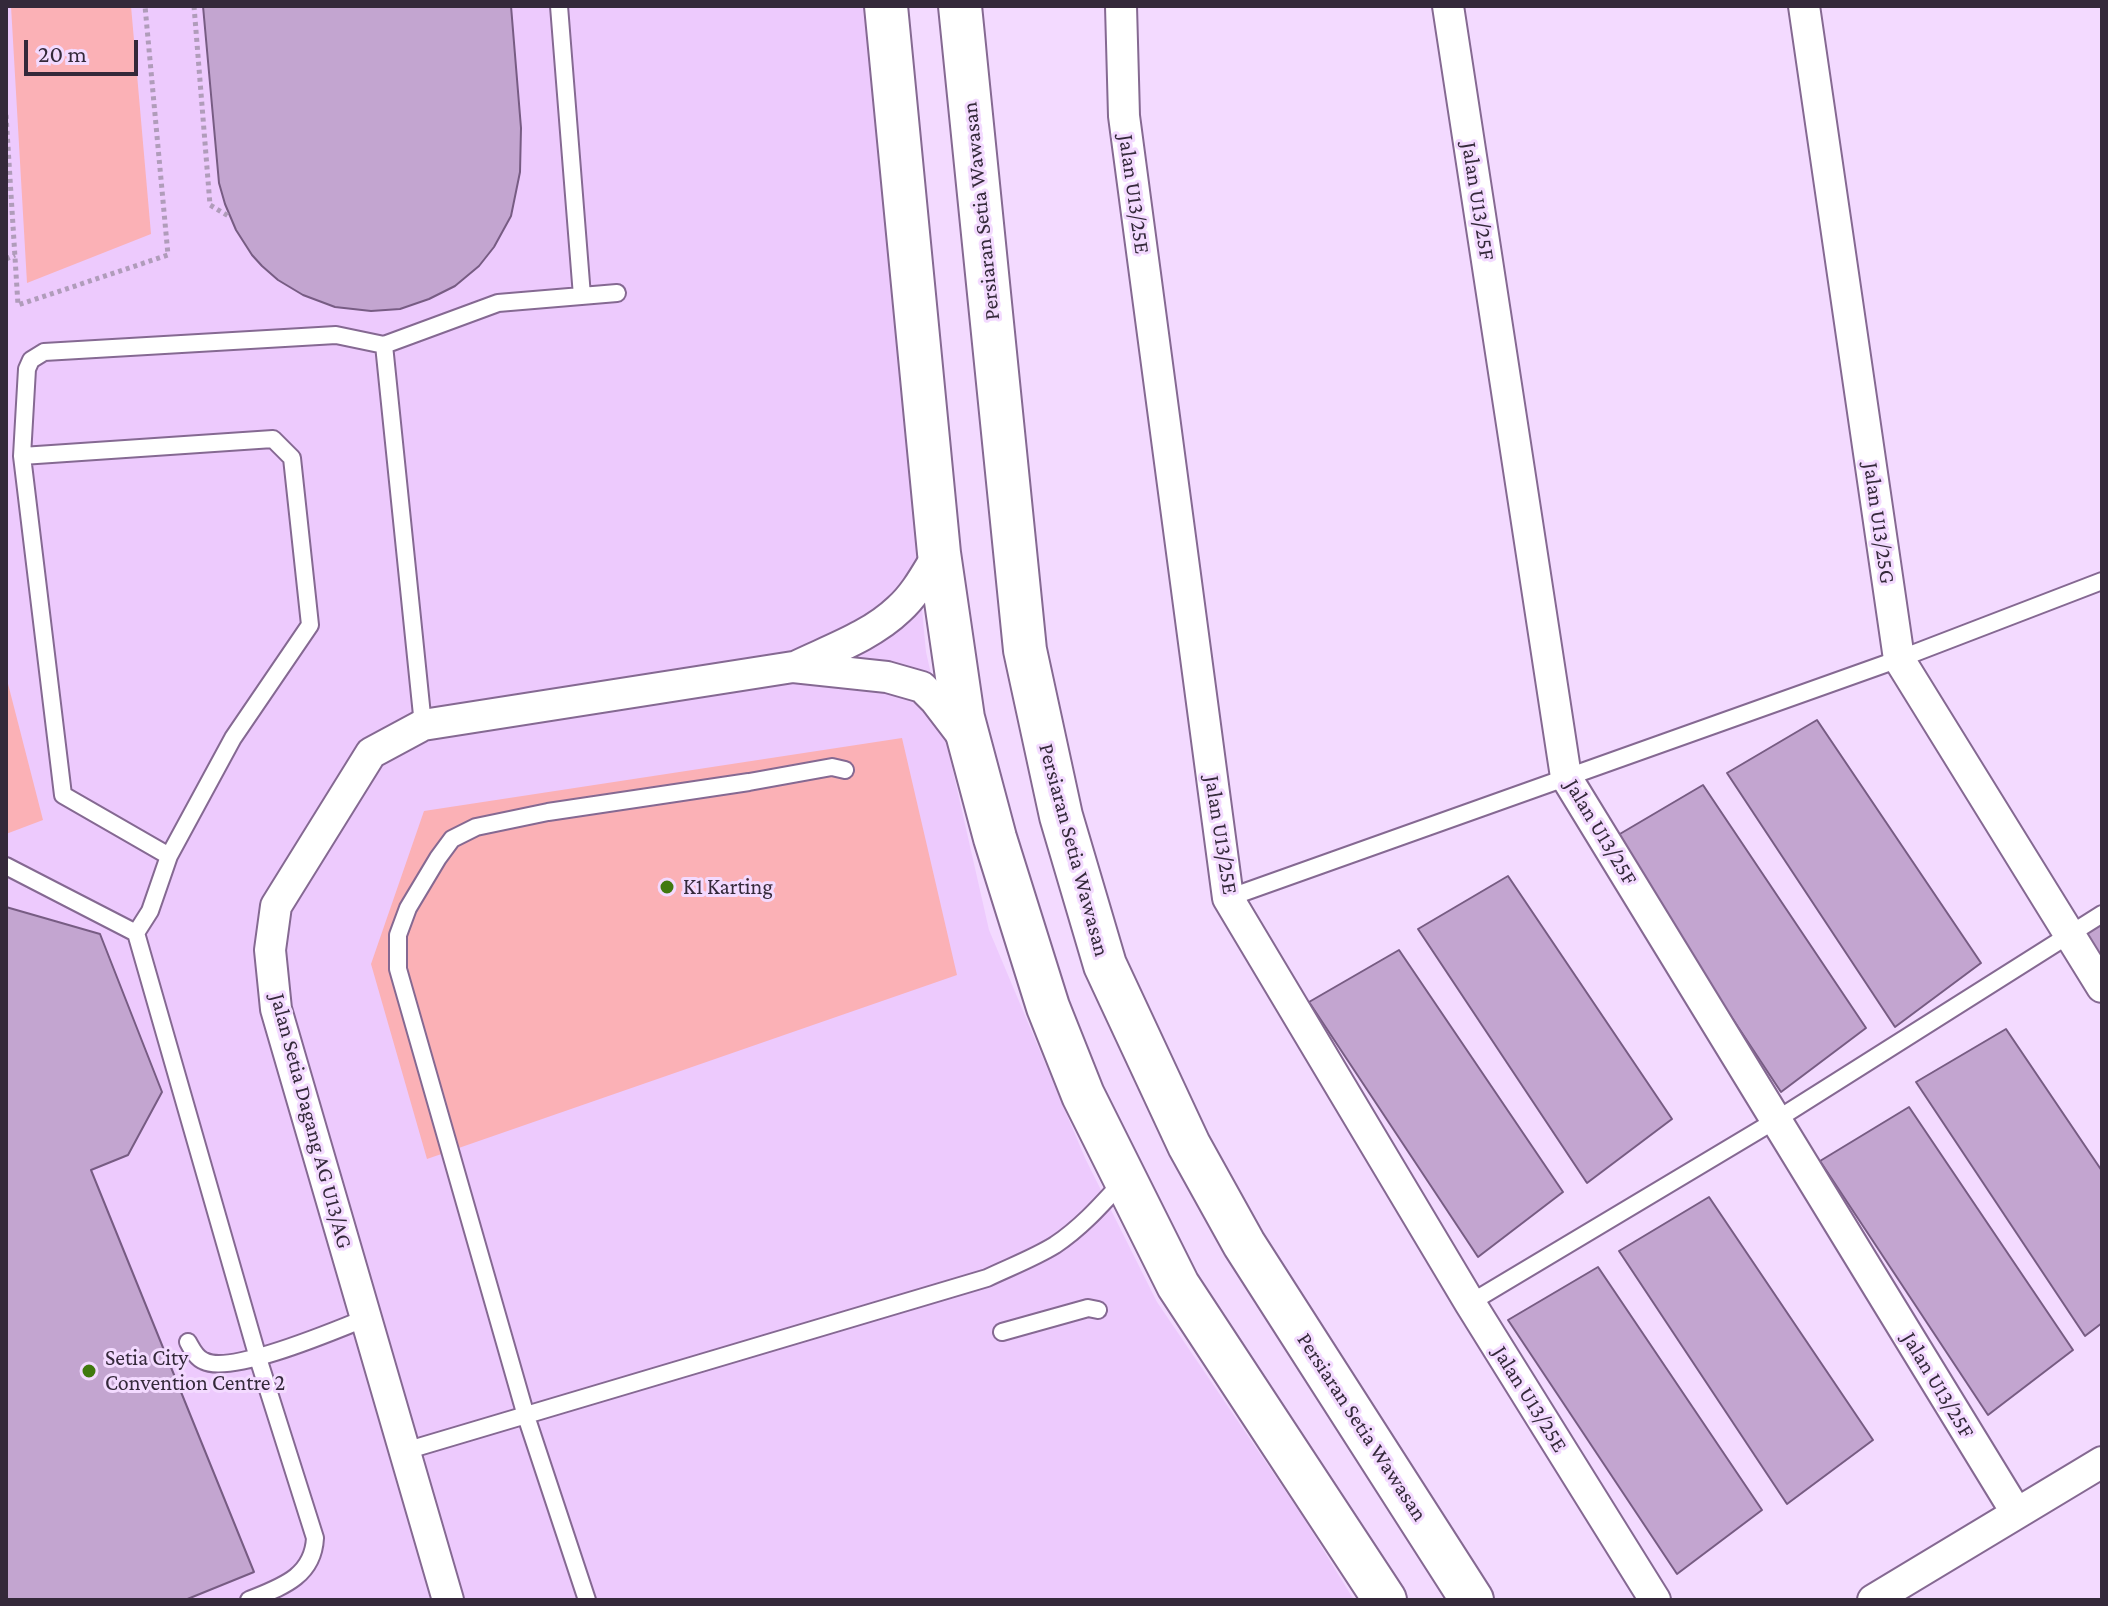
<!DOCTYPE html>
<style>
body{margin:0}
#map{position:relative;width:2108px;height:1606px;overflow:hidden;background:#f3daff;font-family:"Crimson Pro",serif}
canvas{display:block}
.frame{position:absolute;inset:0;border:8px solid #34293a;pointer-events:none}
.scale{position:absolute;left:24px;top:40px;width:114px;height:36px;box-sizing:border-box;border:4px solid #34293a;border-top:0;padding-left:10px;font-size:24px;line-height:28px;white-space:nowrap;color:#34293a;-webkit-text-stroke:6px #f3daff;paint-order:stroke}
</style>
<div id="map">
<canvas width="2108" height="1606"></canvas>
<div class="frame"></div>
<div class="scale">20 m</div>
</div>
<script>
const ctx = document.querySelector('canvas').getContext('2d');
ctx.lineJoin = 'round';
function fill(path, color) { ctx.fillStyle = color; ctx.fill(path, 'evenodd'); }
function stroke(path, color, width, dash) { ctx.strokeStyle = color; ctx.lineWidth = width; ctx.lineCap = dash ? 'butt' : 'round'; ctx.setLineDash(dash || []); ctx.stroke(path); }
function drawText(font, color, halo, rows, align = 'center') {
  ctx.font = font + ' "Crimson Pro",serif'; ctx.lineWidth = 6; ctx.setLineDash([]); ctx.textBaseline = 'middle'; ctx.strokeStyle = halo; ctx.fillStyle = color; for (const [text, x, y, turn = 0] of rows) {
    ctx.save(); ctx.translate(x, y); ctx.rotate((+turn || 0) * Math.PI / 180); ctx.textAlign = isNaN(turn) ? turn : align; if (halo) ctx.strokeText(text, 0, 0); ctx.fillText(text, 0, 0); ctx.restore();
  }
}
fill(new Path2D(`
 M6 6H865L926 652 989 930 1085 1158 1157 1302 1303 1517 1354 1600H6Z`), '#edcafd');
fill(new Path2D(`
 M11 6H131L151 234 27 283Z
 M6 676 43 820 6 834Z
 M902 738 957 975 427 1159 371 964 424 811Z`), '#fbb1b6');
const building = new Path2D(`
 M203 6H511L521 128 520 172 511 216 494 247 479 266 455 286 429 299 400 309 371 311 335 307 303 295 278 280 262 266 252 255 236 230 225 204 219 183Z
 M1817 720 1981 963 1895 1027 1727 773Z
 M1703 785 1866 1028 1781 1092 1613 838Z
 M1508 876 1672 1119 1587 1183 1418 929Z
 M6 907 100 934 162 1092 128 1155 91 1170 254 1572 185 1600H6Z
 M2102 921V959L2084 932Z
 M1399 950 1563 1192 1478 1257 1309 1002Z
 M2006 1029 2102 1171V1323L2085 1336 1916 1082Z
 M1909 1107 2073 1350 1988 1415 1820 1161Z
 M1709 1197 1873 1440 1787 1504 1619 1251Z
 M1598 1267 1762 1510 1677 1574 1508 1320Z`);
fill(building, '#c3a5d0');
stroke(building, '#775c83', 2);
const lane = new Path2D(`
 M559 6 582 296
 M384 345 423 725
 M22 456 273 439 292 458 310 625 233 738 169 856 63 795 22 456 27 369 31 360 44 352 336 335 384 345 498 303 617 293
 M169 856 150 911 136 933 258 1358 315 1538C313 1577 281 1587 249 1600
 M6 866 136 933
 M1228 898 1899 659 2102 581
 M1470 1303 1776 1120 2102 914
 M1002 1332 1088 1308 1098 1310
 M188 1342C192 1349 196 1358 204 1361 231 1375 336 1330 366 1318
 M405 1451 987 1278C1010 1267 1034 1258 1055 1245 1082 1227 1102 1204 1124 1180
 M587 1600 526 1416 398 969V935L408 908 438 858 452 839 476 827 548 812 749 782 832 767 845 770`);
const street = new Path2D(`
 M1121 6 1124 116 1228 898 1470 1303 1655 1600
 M1448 6 1566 777 2016 1512
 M1804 6 1899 659 2102 987
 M795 667C830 650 871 636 899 609 916 594 927 572 939 553
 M448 1600 276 1009 270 950 276 906 371 753 423 725 793 667 887 677 922 687 935 700 964 738
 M1873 1600 2102 1462`);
const secondary = new Path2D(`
 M886 6 939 553 963 718 995 838 1048 1007 1083 1095 1178 1285 1385 1600
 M960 6 1025 650 1061 816 1105 965 1189 1145 1244 1244 1472 1600`);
stroke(lane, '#856992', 20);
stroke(street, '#856992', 34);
stroke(secondary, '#856992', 46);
stroke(new Path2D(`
 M194 6 210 205 230 217
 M6 115 18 305 168 255 145 6
 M6 259 15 255`), '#b09cba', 5, [4, 4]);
stroke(lane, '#fff', 16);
stroke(street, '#fff', 30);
stroke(secondary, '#fff', 42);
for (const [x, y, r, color] of [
 [667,887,8,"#40790f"],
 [89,1371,8,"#40790f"]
]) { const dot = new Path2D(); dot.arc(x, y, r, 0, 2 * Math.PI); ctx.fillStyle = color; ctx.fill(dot); stroke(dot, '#f3daff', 3); }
drawText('22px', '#34293a', '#f3daff', [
 ["Jalan U13/25E",1134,194,82],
 ["Jalan U13/25F",1478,201,81],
 ["Persiaran Setia Wawasan",981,211,-96],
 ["Jalan U13/25G",1879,523,82],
 ["Jalan U13/25F",1601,832,59],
 ["Jalan U13/25E",1221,835,81],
 ["Persiaran Setia Wawasan",1074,850,75],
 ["Jalan Setia Dagang AG U13/AG",311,1121,75],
 ["Jalan U13/25F",1938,1385,59],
 ["Jalan U13/25E",1530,1399,58],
 ["Persiaran Setia Wawasan",1362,1427,57]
]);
drawText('22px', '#34293a', '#f3daff', [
 ["K1 Karting",683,887],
 ["Setia City",105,1358],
 ["Convention Centre 2",105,1383]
], 'left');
</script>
